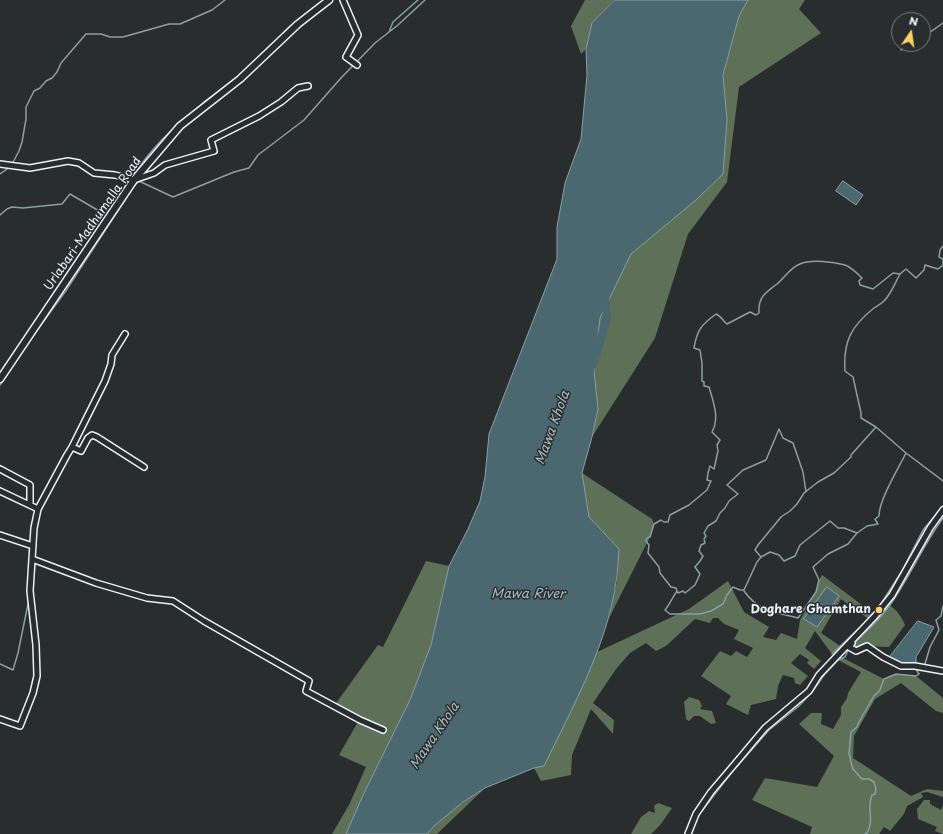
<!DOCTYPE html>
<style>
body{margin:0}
#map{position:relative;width:943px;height:834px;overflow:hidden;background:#2a2d2e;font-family:"Playpen Sans",sans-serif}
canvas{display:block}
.north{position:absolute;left:891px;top:12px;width:40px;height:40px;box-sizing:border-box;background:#2a2d2e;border:1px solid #767b7f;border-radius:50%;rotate:13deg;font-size:11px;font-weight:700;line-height:16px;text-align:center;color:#e8f1f8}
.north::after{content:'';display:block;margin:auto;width:14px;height:18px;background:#ffd166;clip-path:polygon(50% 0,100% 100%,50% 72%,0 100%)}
</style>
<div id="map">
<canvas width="943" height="834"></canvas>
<div class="north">N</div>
</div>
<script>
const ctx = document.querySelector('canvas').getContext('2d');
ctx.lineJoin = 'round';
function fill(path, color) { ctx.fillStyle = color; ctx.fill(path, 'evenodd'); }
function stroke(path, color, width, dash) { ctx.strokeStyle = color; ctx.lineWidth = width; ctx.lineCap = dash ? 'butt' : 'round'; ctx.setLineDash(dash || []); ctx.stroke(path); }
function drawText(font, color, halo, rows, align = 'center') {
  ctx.font = font + ' "Playpen Sans",sans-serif'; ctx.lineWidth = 3; ctx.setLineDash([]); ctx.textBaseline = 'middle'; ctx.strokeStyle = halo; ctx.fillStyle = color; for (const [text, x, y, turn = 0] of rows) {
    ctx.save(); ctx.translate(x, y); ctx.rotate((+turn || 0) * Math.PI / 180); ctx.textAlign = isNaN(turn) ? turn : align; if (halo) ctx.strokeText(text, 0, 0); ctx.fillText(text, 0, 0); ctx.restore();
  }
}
fill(new Path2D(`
 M585 0H614L592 23 586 49 581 54 571 26Z
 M748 0H805L799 9 821 33 739 87 727 182 688 234 655 338 592 437 598 409 594 370 600 318 631 254 696 200 723 174 727 120 723 76 739 16Z
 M582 473 652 519 654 524 650 537 608 620 617 582 619 549 589 517Z
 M426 561 449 566 431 645 410 700 363 795 346 834H332L349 805 366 767 339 755 359 720 334 706 378 645 383 647Z
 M822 575 874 614 885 604C895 606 901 616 905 625L889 647 867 646 856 651 849 647 871 621 841 599 821 633 840 646 832 654 815 631 805 648 821 661 814 669 807 663 809 660 800 654 791 663 808 676 800 685 795 683 794 678 783 675 778 686 776 699 751 705 748 715 726 704 731 696 701 676 720 651 731 656 736 651 747 657 753 648 734 639 739 630 724 624 718 618H713L710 623 695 619 666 646 656 651 646 643 630 653 616 669 593 703 614 720 613 734 591 709 572 755 571 775 541 781 534 768 544 766 597 652 689 609 728 581 744 612 769 627 763 637 776 640 781 633 797 639 800 620 816 592 819 580Z
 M837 655 884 679 896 674 916 676 943 698V713L936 711 901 683 875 699 854 736 853 758 911 796 927 789 943 791V797L927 792 921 793 923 797 907 806 904 814 890 831 884 827 879 834H810L812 827 752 800 765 778 817 787 834 756 799 724 811 713H822L821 724 833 729 841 715V707L847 698 848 693 861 672 838 660Z
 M689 697 699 700 702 706 700 709 712 711 716 723 711 724 700 716H694L689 721 686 719 684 702Z
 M485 788 437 834H427C443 815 465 801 485 788Z
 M924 800H930V804L941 810 943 805V834L935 831 937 827 918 819 917 809Z
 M658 803 672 808 661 824 651 834H631L641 817 649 811 655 813 654 806Z`), '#5f7059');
const water = new Path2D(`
 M615 0H748L739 16 723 75 727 120 723 174 696 200 631 254 600 318 594 370 598 409 592 437 582 473 589 517 619 549C618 560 618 571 616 582 607 646 572 708 544 766L534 768 485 788 463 802 434 826 427 834H346L363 795 410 700 431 645 449 566 468 529 480 501 485 477 489 434 557 259V227L565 183 581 139 587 75 586 49 592 23Z
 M843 181 863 195 856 205 836 191Z
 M827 587 839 596 817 627 804 619Z
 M918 621 934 627 916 657V662L908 665 889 658Z`);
fill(water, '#4b6870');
stroke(water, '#8a9fa6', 1);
stroke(new Path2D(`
 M389 32 393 22 418 0
 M923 37 943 23
 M275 42 289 27 307 14
 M901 50 911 44
 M249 66 258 58
 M198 108 204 102 241 74
 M12 164 19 151 22 142 26 119V107L34 91 40 88 46 81 52 78 57 72 61 63 86 34H101L110 37H123L169 24H180L212 10 225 0
 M0 174 10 167
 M0 215 7 209 12 207 23 208 62 204 70 194 106 215C128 184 147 150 177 126
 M943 246 940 250 939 257 943 259
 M943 259V265L938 269 925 265 924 270 916 278 906 269 900 274 893 273 873 289 860 285 859 281 862 278C858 274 851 267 845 265 834 262 811 259 800 264 791 267 784 278 777 284 766 293 758 296 759 313L756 315 750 312 727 324C723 321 721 316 716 314 701 325 697 330 694 348L700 350 702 363V381L704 382V386L709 387C713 401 720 418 712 432L720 440 717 445 718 451 714 469 710 466 708 473 707 480 711 481 707 490 689 505 670 515 668 522H664L661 520 654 524 650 537 647 538 646 541 649 545 648 553 659 567 660 573 671 587 676 588 677 591C672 598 670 604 665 610L670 614H700L711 611 723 604 727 595 733 587 740 590H744L757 562 761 557 770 552 779 555 784 561 795 556 800 545 830 521 838 528H844L857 533 867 526 878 524 875 519 879 516C879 500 898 469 906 453L943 481
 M0 385 38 329 65 292 134 186 139 181 173 197 234 172 249 168 258 155 304 120 341 78 375 43 398 25 425 0
 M876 427 861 418V413L853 377 845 371C843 342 851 326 874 308 877 306 881 304 884 301 891 294 895 283 900 274
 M761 557 755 550 758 545 781 517 790 511 797 504 804 493 818 482 834 473 851 457V455L876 427 906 453
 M677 591 678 593 683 591 685 593 695 585 700 574 695 567 700 561 703 556 699 551 701 545 705 543 704 539 706 536 704 533 708 526 716 521 720 513 725 508 729 501 738 494 727 485 743 470 766 460 779 429 783 438 793 443 803 472 806 492
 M744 591C759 612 775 612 798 618L816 592 819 580 813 567 828 554 848 544 857 533
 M877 610 902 571 923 530 943 506
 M854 643C867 631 880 619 890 605 910 577 923 545 943 518
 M832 654 872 616
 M0 664 13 670 18 653 29 599
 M925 664 930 647 939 630 936 620 941 616 943 606
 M692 832 698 816 732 772 769 730 799 706 812 692 824 675 838 660 845 657 849 648
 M865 834 867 833C875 819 866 809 872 795L875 794 876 789 874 782 869 779H862L853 769 851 762 849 753 851 732 857 727 859 722 874 696 880 690 884 679 896 674 916 676 919 674 916 669`), '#8a9fa6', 1.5);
stroke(new Path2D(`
 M590 369 596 356 607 317 605 295`), '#4b6870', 8);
const minor = new Path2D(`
 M343 0 358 35 346 57 357 65
 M0 164 30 168 68 161 79 163 94 173 115 175 134 180 154 173 165 165 214 151 211 140 259 116 281 102 298 88 308 86
 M72 447 105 381 111 364 112 355 125 334
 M0 469 30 485V505
 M0 491 38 509
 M0 535 33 546
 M32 559 96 583 147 598 173 601 204 621 309 681 306 691 360 720 383 730
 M852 643 849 647 856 651 867 646 883 657 901 666H915L943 671
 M0 719 20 726 33 693 37 676 36 645 30 591 34 528 38 509 67 455 72 447 81 451 88 438 92 435 97 437 144 467
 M688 834 696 814 711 792 739 759 765 728 809 691 819 675 875 616 892 595 930 528 943 510`);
const major = new Path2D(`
 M0 379 134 180 180 126 240 79 298 24 329 0`);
stroke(minor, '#e8f1f8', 8);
stroke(major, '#e8f1f8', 9);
stroke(minor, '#2a2d2e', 5);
stroke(major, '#2a2d2e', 6);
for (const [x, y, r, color] of [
 [879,610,4,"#ffd166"]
]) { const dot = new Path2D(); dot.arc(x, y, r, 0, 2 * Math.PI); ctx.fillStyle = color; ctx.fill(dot); stroke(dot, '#2a2d2e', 1.5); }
drawText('12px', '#e8f1f8', '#2a2d2e', [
 ["Urlabari-Madhumalla Road",93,224,-55]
]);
drawText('bold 12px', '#e8f1f8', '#2a2d2e', [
 ["Doghare Ghamthan",871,610]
], 'right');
drawText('italic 13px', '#a9bac2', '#2a2d2e', [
 ["Mawa Khola",553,428,-70],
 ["Mawa River",528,594],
 ["Mawa Khola",435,736,-56]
]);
</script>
